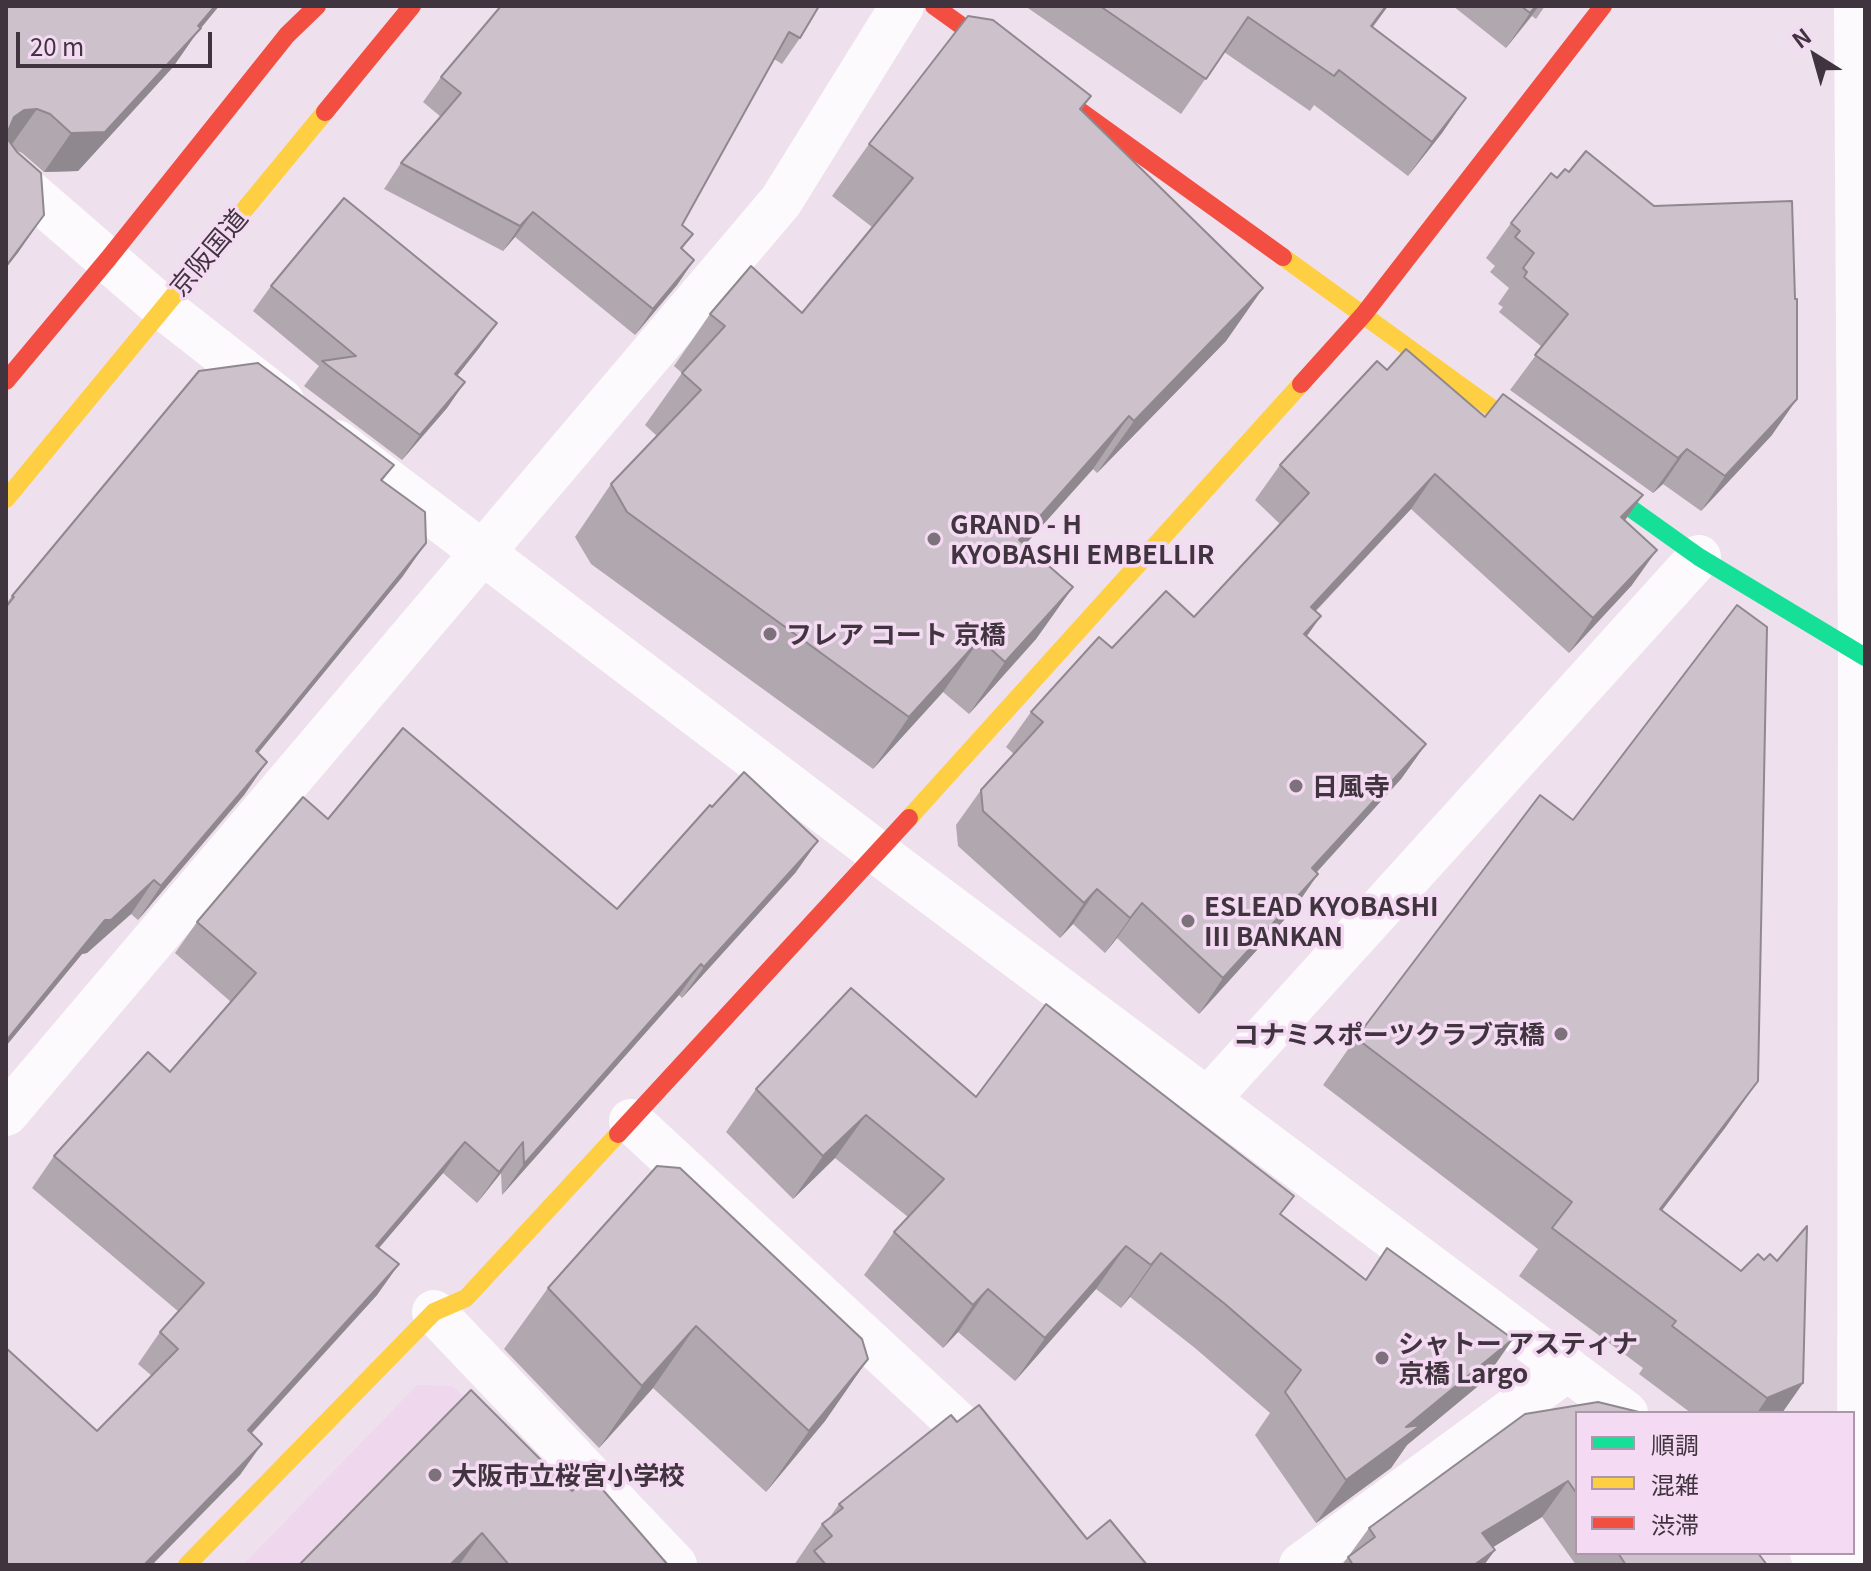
<!DOCTYPE html>
<meta charset="utf-8">
<style>
body{margin:0}
#map{position:relative;width:1871px;height:1571px;overflow:hidden;background:#eee0ed;font-family:Georgia,"Noto Sans JP",serif}
canvas{display:block}
.frame{position:absolute;inset:0;border:8px solid #40353f;pointer-events:none}
.legend{position:absolute;left:1575px;top:1411px;width:280px;height:144px;box-sizing:border-box;background:#f4daf2;border:2px solid #ac98aa;margin:0;padding:10px 14px;list-style:none;font-size:24px;color:#40353f}
.legend li{display:flex;align-items:center;gap:16px;height:40px}
.legend b{width:40px;border:2px solid #ac98aa}
.north{position:absolute;left:1775px;top:16px;width:80px;height:80px;-webkit-text-stroke:6px #f4daf2;paint-order:stroke;rotate:323deg;font-size:22px;font-weight:700;line-height:32px;text-align:center;color:#40353f}
.north::after{content:'';display:block;margin:auto;width:28px;height:36px;background:#40353f;clip-path:polygon(50% 0,100% 100%,50% 72%,0 100%)}
.scale{position:absolute;left:16px;top:32px;width:196px;height:36px;box-sizing:border-box;border:4px solid #40353f;border-top:0;padding-left:10px;font-size:24px;line-height:28px;white-space:nowrap;color:#40353f;-webkit-text-stroke:6px #f4daf2;paint-order:stroke}
</style>
<div id="map">
<canvas width="1871" height="1571"></canvas>
<div class="frame"></div>
<ul class="legend">
<li><b style="height:10px;background:#16e098"></b>順調</li>
<li><b style="height:10px;background:#ffcf43"></b>混雑</li>
<li><b style="height:10px;background:#f24e42"></b>渋滞</li>
</ul>
<div class="north">N</div>
<div class="scale">20 m</div>
</div>
<script>
const ctx = document.querySelector('canvas').getContext('2d');
ctx.lineJoin = 'round';
function fill(path, color) { ctx.fillStyle = color; ctx.fill(path, 'evenodd'); }
function stroke(path, color, width, dash) { ctx.strokeStyle = color; ctx.lineWidth = width; ctx.lineCap = dash ? 'butt' : 'round'; ctx.setLineDash(dash || []); ctx.stroke(path); }
function drawText(font, color, halo, rows, align = 'center') {
  ctx.font = font + ' Georgia,"Noto Sans JP",serif'; ctx.lineWidth = 7; ctx.setLineDash([]); ctx.textBaseline = 'middle'; ctx.strokeStyle = halo; ctx.fillStyle = color; for (const [text, x, y, turn = 0] of rows) {
    ctx.save(); ctx.translate(x, y); ctx.rotate((+turn || 0) * Math.PI / 180); ctx.textAlign = isNaN(turn) ? turn : align; if (halo) ctx.strokeText(text, 0, 0); ctx.fillText(text, 0, 0); ctx.restore();
  }
}
fill(new Path2D(`
 M417 1385 453 1386 626 1565H243Z`), '#efd7ed');
stroke(new Path2D(`
 M1856 6 1860 655 1859 1565
 M6 172 162 307 282 401
 M337 442 877 852 1626 1413
 M1208 1099 1699 557
 M6 1114 781 201 902 6
 M631 1121 994 1457
 M434 1312 675 1565
 M1812 1553 1828 1565
 M1301 1565 1568 1369`), '#fcfafc', 44);
stroke(new Path2D(`
 M1591 480 1699 557 1865 657`), '#16e098', 18);
stroke(new Path2D(`
 M1283 257 1591 480
 M6 499 325 112
 M909 818 1301 384
 M187 1565 434 1312 466 1298 618 1134`), '#ffcf43', 18);
stroke(new Path2D(`
 M934 6 1283 257
 M325 112 412 6
 M6 381 108 259 287 35 317 6
 M1301 384 1364 314 1603 6
 M618 1134 909 818`), '#f24e42', 18);
fill(new Path2D(`
 M6 6H219L196 34 173 67 78 171 44 172 22 153 15 150 44 215 17 254Z
 M819 6 800 38 782 64 774 59 682 225 693 234 682 249 694 260 677 285 635 335 515 237 503 251 384 189 401 163 441 117 423 102 441 77Z
 M1025 6H1388L1373 27 1466 98 1442 133 1408 176 1314 105 1310 111 1224 52 1181 114Z
 M1453 6H1545L1536 19 1532 16 1506 48Z
 M1091 96 1081 110 1263 288 1226 341 1097 473 1093 469 1024 545 1073 587 1036 639 969 714 943 692 873 769 591 564 575 537 611 484 657 436 645 425 682 373 674 366 710 314 802 313 872 227 832 196 869 144Z
 M1511 223 1772 435 1701 511 1663 484 1653 493 1510 390 1542 347 1499 312 1503 307 1498 304 1509 288 1490 272 1495 266 1486 258Z
 M271 286 497 323 479 348 457 376 465 382 447 408 402 460 304 386 319 366 253 311Z
 M1387 370 1643 495 1625 520 1632 585 1569 653 1411 509 1316 611 1321 616 1307 636 1426 744 1401 779 1316 872 1318 874 1294 909 1199 1014 1117 938 1105 953 1073 924 1060 938 958 846 956 825 981 790 1014 754 1006 747 1031 712 1112 648 1194 617 1280 524 1255 500 1280 465Z
 M394 465 382 481 403 576 258 753 267 762 244 795 138 920 131 914 87 953 82 954 6 1046V604L12 596Z
 M328 819 617 909 796 872 682 998 679 995 502 1195 501 1173 477 1203 443 1173 379 1248 399 1264 377 1295 252 1433 240 1475 97 1431 152 1376 138 1364 160 1332 179 1312 32 1188 54 1156 170 1072 231 1002 175 953 197 922Z
 M1573 820 1758 1081 1725 1128 1662 1210 1803 1383 1782 1413H1691L1639 1374 1643 1368 1519 1276 1538 1249 1323 1085 1356 1038Z
 M756 1089 976 1097 1281 1214 1365 1280 1387 1248 1483 1382 1407 1445 1391 1468 1316 1523 1255 1435 1270 1413 1195 1348 1130 1297 1121 1308 1096 1289 1015 1381 958 1332 943 1348 864 1275 894 1232 908 1217 835 1158 793 1199 726 1132Z
 M548 1288 868 1359 825 1421 766 1492 653 1388 599 1448 504 1349Z
 M1577 1413V1553H1758L1767 1565H1576L1542 1517 1493 1547 1495 1550 1484 1565H1342L1369 1528Z
 M957 1422 1087 1539 1147 1565H794L822 1524 828 1520 839 1504Z
 M572 1491 668 1565H299Z`), '#b0a7af');
fill(new Path2D(`
 M215 6H219L196 34 173 67 78 171 44 172 71 133 198 26Z
 M1386 6H1388L1347 61Z
 M1536 6H1539L1506 48 1530 13Z
 M1466 98 1442 133 1408 176 1432 142Z
 M37 109 10 147 6 129 14 117 24 110Z
 M533 212 515 237 503 251 520 226Z
 M44 215 17 254 6 268V266Z
 M694 260 677 285 635 335 653 309Z
 M1263 288 1226 341 1097 473 1134 421Z
 M497 323 479 348 438 400 455 374Z
 M465 382 447 408 402 460 420 435Z
 M1797 399 1772 435 1701 511 1725 476Z
 M1129 416 1093 469 982 593 1019 540Z
 M1687 449 1663 484 1653 493 1678 458Z
 M1435 474 1411 509 1286 642 1311 607Z
 M1643 495 1618 530 1621 517Z
 M426 543 403 576 232 785 256 751Z
 M1657 550 1632 585 1569 653 1593 618Z
 M1073 587 1036 639 969 714 1005 662Z
 M1321 616 1296 651 1304 634Z
 M980 639 943 692 873 769 909 717Z
 M1426 744 1401 779 1288 904 1312 868Z
 M267 762 244 795 138 920 161 886Z
 M818 841 796 872 682 998 704 967Z
 M1318 874 1294 909 1199 1014 1223 978Z
 M154 880 131 914 87 953 82 954 6 1046V1041L105 920Z
 M1097 889 1073 924 1060 938 1084 903Z
 M1142 903 1117 938 1105 953 1130 918Z
 M701 964 679 995 502 1195 524 1164Z
 M1758 1081 1725 1128 1627 1256 1660 1209Z
 M866 1115 835 1158 793 1199 823 1156Z
 M465 1142 443 1173 354 1277 376 1246Z
 M523 1142 501 1173 477 1203 499 1172Z
 M1126 1246 1096 1289 1015 1381 1045 1338Z
 M1161 1253 1130 1297 1121 1308 1151 1265Z
 M399 1264 377 1295 226 1461 248 1430Z
 M988 1289 958 1332 943 1348 973 1305Z
 M696 1326 653 1388 599 1448 642 1386Z
 M1513 1339 1483 1382 1407 1445 1391 1468 1316 1523 1346 1480 1406 1427Z
 M868 1359 825 1421 766 1492 809 1431Z
 M1803 1383 1782 1413H1757L1767 1398Z
 M262 1444 240 1475 152 1565H144Z
 M1568 1481 1542 1517 1464 1565 1482 1533Z
 M482 1533 459 1565H450Z
 M1495 1550 1484 1565H1474Z`), '#90888f');
const building = new Path2D(`
 M6 6H215L198 26 201 28 105 132 71 133 50 114 37 109 24 110 14 117 9 129V141L17 152 41 173 44 215 6 266Z
 M501 6H819L800 38 789 32 682 225 693 234 681 248 694 260 653 309 533 212 520 226 401 163 461 93 441 77Z
 M1100 6H1386L1371 26 1466 98 1432 142 1339 70 1334 76 1248 17 1206 79Z
 M1521 6H1536L1530 13Z
 M968 16 993 20 1091 96 1080 109 1263 288 1134 421 1129 416 1019 540 1073 587 1005 662 980 639 909 717 627 512 611 484 701 390 682 373 725 326 710 314 751 266 802 313 913 178 869 144Z
 M1586 151 1654 206 1792 201 1795 299H1797V399L1725 476 1687 449 1678 458 1535 355 1568 314 1524 277 1527 272 1523 268 1534 253 1515 237 1520 231 1511 223 1551 173 1557 178 1565 169 1569 172Z
 M344 198 497 323 455 374 465 382 420 435 322 361 356 356 271 286Z
 M1406 349 1485 417 1503 394 1643 495 1621 517 1657 550 1593 618 1435 474 1311 607 1321 616 1304 634 1426 744 1312 868 1318 874 1223 978 1142 903 1130 918 1097 889 1084 903 983 811 981 790 1043 722 1031 712 1099 637 1112 648 1166 591 1194 617 1309 493 1280 465 1377 361 1387 370Z
 M258 363 394 465 381 480 425 512 426 543 256 751 267 762 161 886 154 880 111 920H105L6 1041V607L14 597 12 596 199 371Z
 M1737 605 1767 627 1758 1081 1660 1209 1741 1271 1758 1254 1764 1260 1770 1254 1777 1261 1807 1226 1803 1383 1767 1398 1672 1326 1676 1321 1552 1228 1572 1202 1356 1038 1540 795 1573 820Z
 M403 728 617 909 710 805 712 807 744 772 818 841 704 967 701 964 524 1164 523 1142 499 1172 465 1142 376 1246 399 1264 248 1430 262 1444 144 1565H6V1348L97 1431 178 1349 160 1332 204 1283 54 1156 148 1052 170 1072 256 973 197 922 303 797 328 819Z
 M851 988 976 1097 1046 1004 1294 1196 1280 1214 1366 1280 1387 1248 1513 1339 1406 1427 1421 1425 1346 1480 1285 1392 1301 1370 1225 1304 1161 1253 1151 1265 1126 1246 1045 1338 988 1289 973 1305 894 1232 944 1179 866 1115 823 1156 756 1089Z
 M657 1166 680 1168 862 1339 868 1359 809 1431 696 1326 642 1386 548 1288Z
 M471 1390 572 1491 590 1475 668 1565H509L482 1533 450 1565H299Z
 M1598 1402 1643 1413H1577V1494L1568 1481 1482 1533 1495 1550 1474 1565H1353L1348 1557 1375 1537 1369 1528 1525 1414Z
 M979 1405 1087 1539 1110 1520 1147 1565H826L814 1551 832 1536 822 1524 843 1508 839 1504 951 1415 957 1422Z
 M1618 1553H1758L1767 1565H1626Z`);
fill(building, '#cdc2cc');
stroke(building, '#90888f', 2);
for (const [x, y, r, color] of [
 [934,539,8,"#7d717c"],
 [770,634,8,"#7d717c"],
 [1296,786,8,"#7d717c"],
 [1188,921,8,"#7d717c"],
 [1561,1034,8,"#7d717c"],
 [1382,1358,8,"#7d717c"],
 [435,1475,8,"#7d717c"]
]) { const dot = new Path2D(); dot.arc(x, y, r, 0, 2 * Math.PI); ctx.fillStyle = color; ctx.fill(dot); stroke(dot, '#f4daf2', 3); }
drawText('26px', '#40353f', '#f4daf2', [
 ["京阪国道",208,252,-50]
]);
drawText('bold 26px', '#40353f', '#f4daf2', [
 ["GRAND - H",950,524],
 ["KYOBASHI EMBELLIR",950,554],
 ["フレア コート 京橋",786,634],
 ["日風寺",1312,786],
 ["ESLEAD KYOBASHI",1204,906],
 ["III BANKAN",1204,936],
 ["コナミスポーツクラブ京橋",1545,1034,"right"],
 ["シャトー アスティナ",1398,1343],
 ["京橋 Largo",1398,1373],
 ["大阪市立桜宮小学校",451,1475]
], 'left');
</script>
